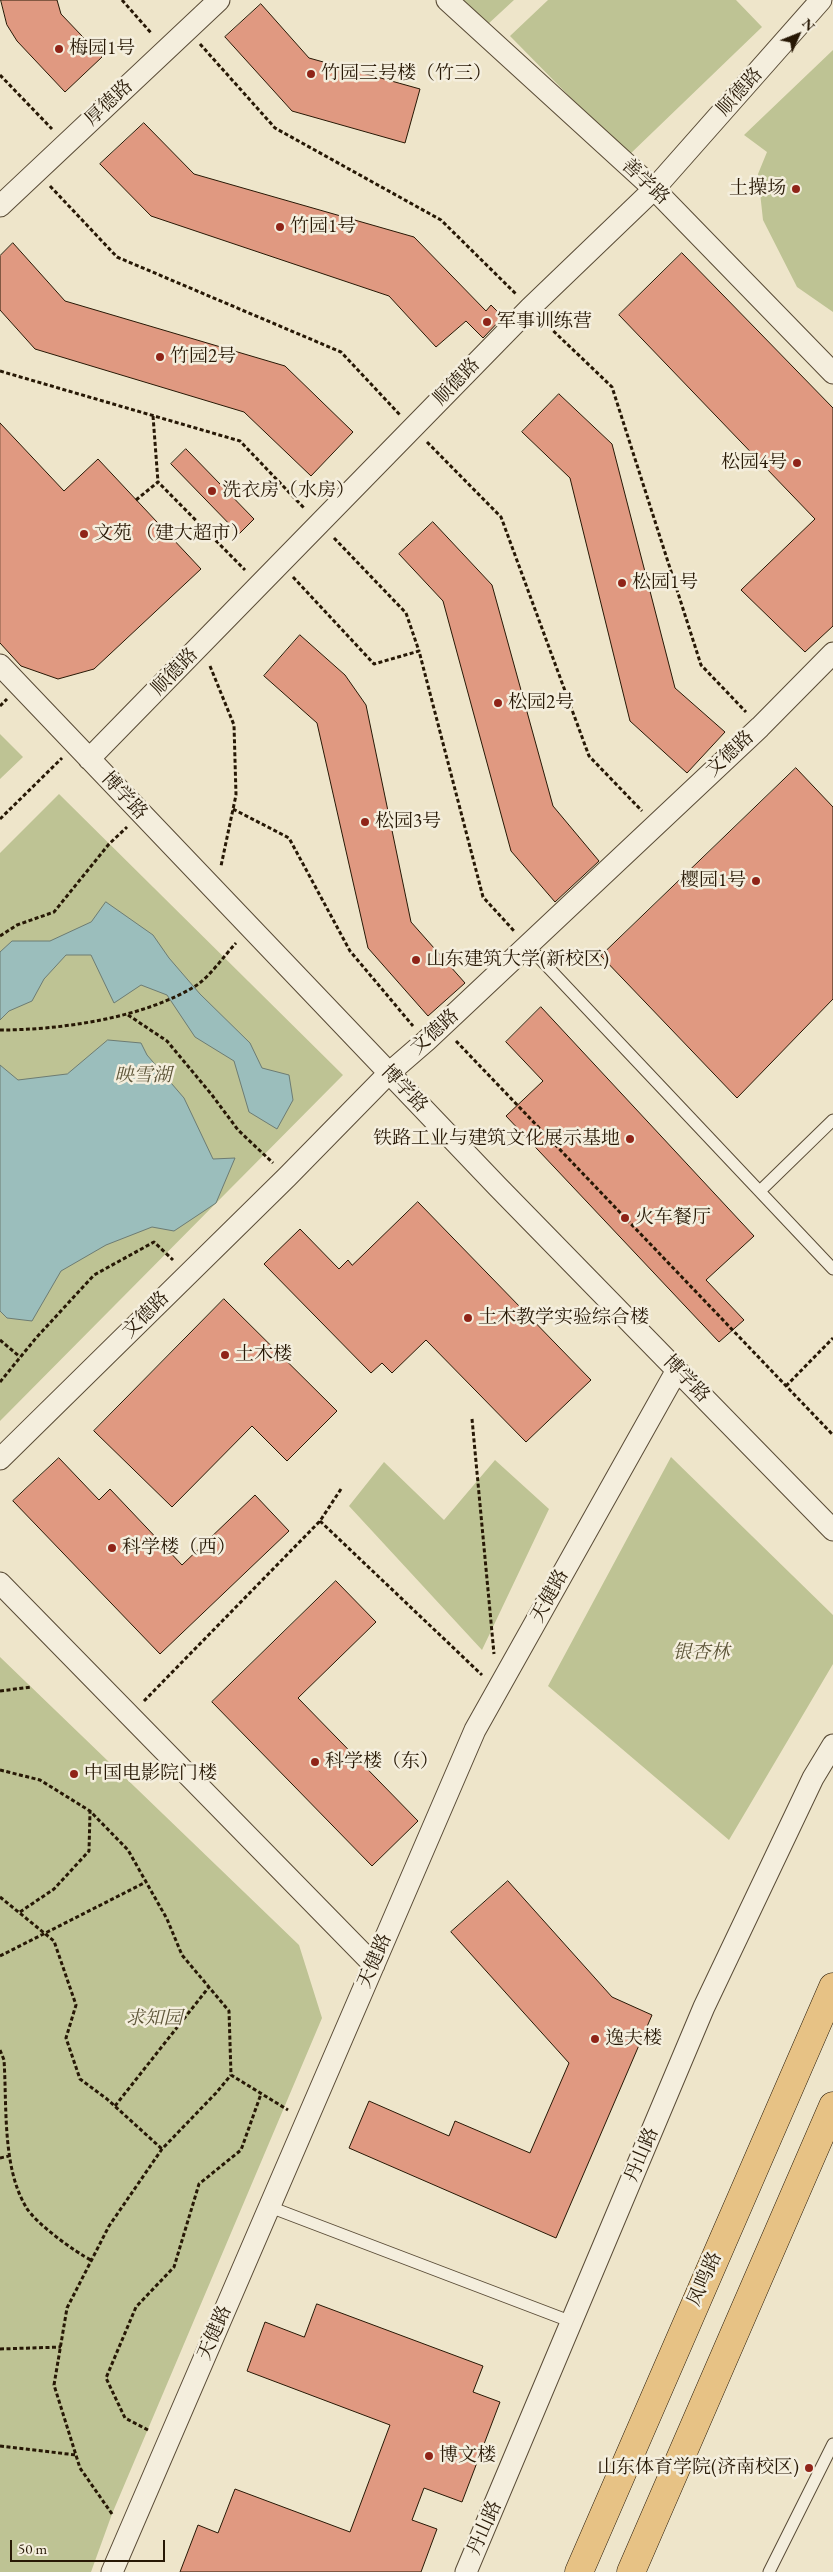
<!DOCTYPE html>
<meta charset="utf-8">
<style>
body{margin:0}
#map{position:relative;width:833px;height:2572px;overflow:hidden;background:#eee5ca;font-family:"EB Garamond",serif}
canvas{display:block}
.north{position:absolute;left:773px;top:10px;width:50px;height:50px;-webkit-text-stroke:4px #f4eedd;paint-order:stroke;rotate:46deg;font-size:14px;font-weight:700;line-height:20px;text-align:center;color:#271805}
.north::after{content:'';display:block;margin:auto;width:18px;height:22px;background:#271805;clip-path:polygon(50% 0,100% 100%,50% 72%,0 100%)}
.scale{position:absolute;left:10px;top:2540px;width:155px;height:22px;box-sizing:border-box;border:2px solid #271805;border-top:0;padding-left:6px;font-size:15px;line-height:18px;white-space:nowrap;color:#271805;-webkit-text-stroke:4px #f4eedd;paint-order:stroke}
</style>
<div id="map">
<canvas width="833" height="2572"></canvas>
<div class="north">N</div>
<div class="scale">50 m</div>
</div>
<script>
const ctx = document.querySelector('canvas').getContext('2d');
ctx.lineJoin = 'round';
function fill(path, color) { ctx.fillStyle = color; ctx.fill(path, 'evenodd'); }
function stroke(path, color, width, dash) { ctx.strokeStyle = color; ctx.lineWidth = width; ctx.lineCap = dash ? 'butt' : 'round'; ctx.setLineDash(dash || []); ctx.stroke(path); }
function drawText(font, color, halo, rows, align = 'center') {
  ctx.font = font + ' "EB Garamond","Noto Serif SC",serif'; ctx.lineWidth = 5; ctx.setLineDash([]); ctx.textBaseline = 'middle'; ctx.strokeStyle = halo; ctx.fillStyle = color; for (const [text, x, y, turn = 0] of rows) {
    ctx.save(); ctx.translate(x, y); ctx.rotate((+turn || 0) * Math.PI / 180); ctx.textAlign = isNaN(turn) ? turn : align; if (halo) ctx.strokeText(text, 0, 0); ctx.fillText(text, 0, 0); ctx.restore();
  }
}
fill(new Path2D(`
 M462 0H514L487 25Z
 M548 0H736L762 27 628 156 510 36Z
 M833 50V312L797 287 763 220 758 174 767 152 744 135Z
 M0 734 23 757 0 779Z
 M59 794 343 1075 0 1421V853Z
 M671 1457 833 1615V1664L729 1840 548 1686Z
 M495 1460 549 1509 482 1650 349 1506 384 1462 444 1520Z
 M0 1657 299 1945 322 2018 112 2514 91 2572H0Z`), '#bec394');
const water = new Path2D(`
 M106 902 153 935 169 958 200 994 250 1043 262 1068 289 1075 293 1100 277 1129 249 1112 234 1061 195 1037 167 995 141 985 114 1003 91 955H66L44 979 32 1001 9 1011 0 1020V952L12 941H50L91 922Z
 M108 1040 141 1043 147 1055 184 1098 213 1159 235 1158 216 1203 174 1231 152 1227 106 1245 61 1271 32 1321 7 1318 0 1311V1065L18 1080 67 1074Z`);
fill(water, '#9bbebc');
stroke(water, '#6d7c73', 1);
const building = new Path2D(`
 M1 0H57L61 14 102 57 65 92 17 41 7 25Z
 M261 4 309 58 420 89 405 143 292 111 225 37Z
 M144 123 194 174 414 237 486 311 491 305 503 317 483 338 466 321 436 347 389 296 151 216 100 164Z
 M13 243 65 301 285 366 353 432 311 476 244 412 35 349 0 310V256Z
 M682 253 833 408V626L805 652 741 590 815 519 619 315Z
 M559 394 612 444 675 688 725 732 687 773 630 721 570 478 522 432Z
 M0 423 64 491 98 459 201 569 94 669 58 679 21 666 0 643Z
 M186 449 254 519 239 534 171 464Z
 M433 522 492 585 553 806 599 861 555 902 511 851 443 601 399 554Z
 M300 635 345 675 366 705 411 922 465 983 428 1016 368 948 317 723 264 676Z
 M796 768 833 807V999L737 1098 601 956Z
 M541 1007 754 1236 706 1280 744 1320 719 1342 506 1116 543 1081 506 1042Z
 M418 1202 591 1380 526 1442 426 1340 392 1373 382 1363 371 1373 264 1264 300 1229 339 1269 348 1260 352 1265Z
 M224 1299 337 1411 287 1461 252 1426 172 1507 94 1431Z
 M59 1458 99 1500 110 1489 182 1565 255 1495 289 1531 160 1654 13 1501Z
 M336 1581 376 1622 298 1698 418 1821 372 1866 212 1702Z
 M508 1881 612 1997 652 2015 556 2238 349 2148 369 2101 449 2136 455 2121 530 2153 569 2063 451 1932Z
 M317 2304 483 2366 473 2392 500 2402 462 2502 424 2488 412 2520 437 2529 421 2572H180L198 2525 218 2533 235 2489 350 2532 390 2425 247 2371 265 2322 304 2337Z`);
fill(building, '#e09981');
stroke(building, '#271805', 1);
const lane = new Path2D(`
 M527 945 833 1269
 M760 1191 833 1120
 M270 2207 572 2322
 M769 2572 833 2444`);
const street = new Path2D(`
 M447 0 654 189 833 373
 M0 206 219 0
 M0 665 498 1187 833 1530
 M89 759 530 308 654 189 821 0
 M0 1459 287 1177 389 1073 426 1041 760 727 833 653
 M0 1583 374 1965
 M112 2572 475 1730 677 1370
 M466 2572 704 2007 813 1778 833 1745`);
const primary = new Path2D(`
 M579 2572 833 1987
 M631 2572 833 2106`);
stroke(lane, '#594b36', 13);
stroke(street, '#594b36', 23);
stroke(primary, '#271805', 29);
stroke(new Path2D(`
 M122 0 152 34
 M200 44 275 128 441 220 517 295
 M0 75 52 129
 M50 186 117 257 341 352 400 415
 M544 322 612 387 701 665 746 712
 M0 371 240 441 305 509
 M153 416 158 482
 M427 442 501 517 589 756 642 811
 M136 500 158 482 245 570
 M334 538 406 613 419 651
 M293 577 374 664 419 651 483 897 515 932
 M210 666 234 725 236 795 221 866
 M0 706 7 699
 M233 809 289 838 350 951 413 1026
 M0 819 62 758
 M0 936 17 925 54 912 109 844 127 827
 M128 1015 167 1041 212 1095 238 1130 273 1163
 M0 1030C60 1030 145 1018 197 985 211 975 224 956 236 943
 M456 1041 833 1435
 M0 1340 20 1357
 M0 1382 36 1338 94 1275 154 1242 173 1260
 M786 1386 833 1338
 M472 1419 494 1654
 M320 1521 482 1675
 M0 1691 31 1687
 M144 1701 320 1521 341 1489
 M0 1770 40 1780 90 1811 128 1850 167 1919 182 1955 229 2011 231 2075 288 2110
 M0 1897 54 1941 76 2005 66 2038 80 2079 107 2099 162 2149
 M20 1912 54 1889 89 1851 90 1812
 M0 1956 146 1882
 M0 2050 4 2060C7 2105 2 2167 26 2207 35 2223 75 2252 91 2260
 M115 2106 209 1987
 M0 2158 9 2156
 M0 2349 61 2347
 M148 2430 125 2418 106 2378 136 2307 174 2267 199 2184 241 2150 261 2094
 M0 2446 76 2455
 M112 2514 80 2468 54 2385 67 2308 109 2226 162 2149 216 2093 231 2075`), '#271805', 3, [4, 2.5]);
stroke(lane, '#f4eedd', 11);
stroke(street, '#f4eedd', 21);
stroke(primary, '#e7c285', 28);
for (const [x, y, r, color] of [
 [59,49,5,"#8f2418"],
 [311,74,5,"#8f2418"],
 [796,189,5,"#8f2418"],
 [280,227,5,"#8f2418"],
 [487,322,5,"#8f2418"],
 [160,357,5,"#8f2418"],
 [797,463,5,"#8f2418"],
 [212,491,5,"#8f2418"],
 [84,534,5,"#8f2418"],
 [622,583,5,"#8f2418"],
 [498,703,5,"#8f2418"],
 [365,822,5,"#8f2418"],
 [756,881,5,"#8f2418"],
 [416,960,5,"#8f2418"],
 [630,1139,5,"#8f2418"],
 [625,1218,5,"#8f2418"],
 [468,1318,5,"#8f2418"],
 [225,1355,5,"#8f2418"],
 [112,1548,5,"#8f2418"],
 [315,1762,5,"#8f2418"],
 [74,1774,5,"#8f2418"],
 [595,2039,5,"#8f2418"],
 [429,2456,5,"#8f2418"],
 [809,2468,5,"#8f2418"]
]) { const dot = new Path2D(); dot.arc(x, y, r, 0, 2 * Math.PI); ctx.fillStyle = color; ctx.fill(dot); stroke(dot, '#f4eedd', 2); }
drawText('19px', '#271805', '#f4eedd', [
 ["梅园1号",69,49],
 ["竹园三号楼（竹三）",321,74],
 ["土操场",786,189,"right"],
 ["竹园1号",290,227],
 ["军事训练营",497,322],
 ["竹园2号",170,357],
 ["松园4号",787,463,"right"],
 ["洗衣房（水房）",222,491],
 ["文苑 （建大超市）",94,534],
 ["松园1号",632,583],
 ["松园2号",508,703],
 ["松园3号",375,822],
 ["樱园1号",746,881,"right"],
 ["山东建筑大学(新校区)",426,960],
 ["铁路工业与建筑文化展示基地",620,1139,"right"],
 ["火车餐厅",635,1218],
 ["土木教学实验综合楼",478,1318],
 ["土木楼",235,1355],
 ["科学楼（西）",122,1548],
 ["科学楼（东）",325,1762],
 ["中国电影院门楼",84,1774],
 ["逸夫楼",605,2039],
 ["博文楼",439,2456],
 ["山东体育学院(济南校区)",799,2468,"right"]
], 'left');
drawText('19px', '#271805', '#f4eedd', [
 ["顺德路",740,92,-48],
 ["厚德路",109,103,-43],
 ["善学路",645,182,43],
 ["顺德路",457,382,-46],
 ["顺德路",175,672,-46],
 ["文德路",730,754,-43],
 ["博学路",124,796,47],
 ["文德路",435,1032,-42],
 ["博学路",404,1089,46],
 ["文德路",146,1315,-45],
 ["博学路",686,1379,46],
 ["天健路",550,1596,-61],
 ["天健路",375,1961,-67],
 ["丹山路",642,2155,-67],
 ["凤鸣路",705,2279,-66],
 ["天健路",215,2333,-67],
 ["丹山路",485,2528,-66]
]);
drawText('italic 19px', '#5c5437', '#f4eedd', [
 ["映雪湖",143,1076],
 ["银杏林",701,1653],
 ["求知园",154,2019]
]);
</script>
